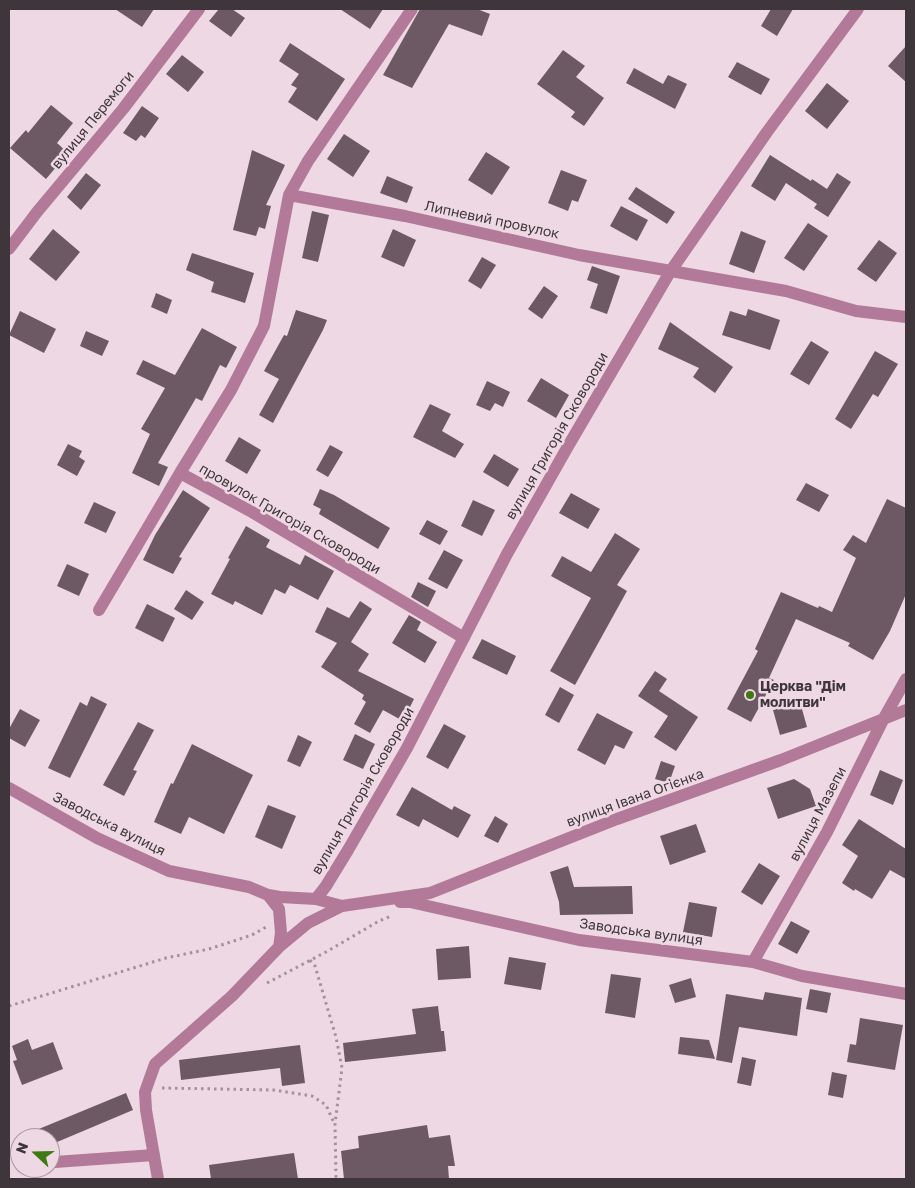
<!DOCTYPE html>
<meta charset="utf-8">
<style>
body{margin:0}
#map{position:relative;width:915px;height:1188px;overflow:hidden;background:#eed8e3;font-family:"Golos Text",sans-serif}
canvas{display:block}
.frame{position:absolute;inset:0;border:10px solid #3e363a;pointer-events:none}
.north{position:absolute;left:10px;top:1128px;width:50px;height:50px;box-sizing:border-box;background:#eed8e3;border:1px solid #a8979f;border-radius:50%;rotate:291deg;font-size:14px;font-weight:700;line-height:20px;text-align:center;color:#3e363a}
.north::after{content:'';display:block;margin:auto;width:18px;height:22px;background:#3e7911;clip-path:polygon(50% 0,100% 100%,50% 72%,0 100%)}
</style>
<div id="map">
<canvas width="915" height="1188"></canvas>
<div class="frame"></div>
<div class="north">N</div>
</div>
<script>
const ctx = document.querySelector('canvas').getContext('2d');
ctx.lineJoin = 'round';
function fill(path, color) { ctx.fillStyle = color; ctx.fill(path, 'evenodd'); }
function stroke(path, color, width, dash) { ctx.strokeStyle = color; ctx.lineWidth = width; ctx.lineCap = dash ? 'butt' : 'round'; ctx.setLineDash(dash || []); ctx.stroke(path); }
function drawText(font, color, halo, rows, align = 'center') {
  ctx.font = font + ' "Golos Text",sans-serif'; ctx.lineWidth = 5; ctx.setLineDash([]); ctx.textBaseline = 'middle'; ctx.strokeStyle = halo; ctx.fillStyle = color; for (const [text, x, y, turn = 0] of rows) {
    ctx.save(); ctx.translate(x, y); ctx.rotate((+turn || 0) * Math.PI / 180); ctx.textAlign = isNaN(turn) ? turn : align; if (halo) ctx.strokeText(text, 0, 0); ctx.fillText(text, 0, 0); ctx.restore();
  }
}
fill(new Path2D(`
 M115 9H154L142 27Z
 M219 9H232L245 18 231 37 209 21Z
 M340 9H383L370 29Z
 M420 9H477L490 14 482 36 449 24 412 88 383 75Z
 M771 9H793L777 36 761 26Z
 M290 43 345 79 317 121 288 102 297 88 291 85 299 74 279 61Z
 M906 46V82L888 66Z
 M563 50 585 66 576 77 604 98 584 126 571 117 575 112 537 84Z
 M182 55 204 72 188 92 166 74Z
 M737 62 770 79 761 95 728 77Z
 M634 68 663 84 668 75 687 84 675 109 626 83Z
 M827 83 849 101 827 129 805 111Z
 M51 105 73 123 57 143 68 153 46 179 10 148 26 130 28 133Z
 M142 106 159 118 145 138 141 135 136 141 123 133Z
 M344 134 370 151 353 177 327 159Z
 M252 150 285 165 266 205 271 206 265 229 259 227 256 236 233 230Z
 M486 152 510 167 492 195 468 180Z
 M770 155 811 181 812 179 827 189 837 173 851 182 828 217 814 208 817 204 786 183 775 201 751 186Z
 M561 170 587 180 578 202 572 200 568 211 548 203Z
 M86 173 101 185 81 210 67 197Z
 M387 176 413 187 407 203 380 193Z
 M636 187 675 212 667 224 628 199Z
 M621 206 648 220 637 241 610 226Z
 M312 211 329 215 318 262 302 258Z
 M808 223 828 236 804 271 784 258Z
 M53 229 80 252 56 281 29 259Z
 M393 229 416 240 404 267 381 257Z
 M741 231 766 241 754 273 729 264Z
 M879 240 897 253 876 282 857 269Z
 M192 253 254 273 245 303 211 292 214 282 186 270Z
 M482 257 496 265 481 289 468 281Z
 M592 266 620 276 607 314 590 308 598 284 587 280Z
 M544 286 558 296 542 319 528 309Z
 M156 293 172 300 167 314 151 307Z
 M748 309 780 320 770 350 722 335 730 311 746 316Z
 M296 310 327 320 323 330 273 423 259 415 279 379 264 371 284 335 287 336Z
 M20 311 56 329 44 353 9 335Z
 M670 322 733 367 715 393 693 377 699 368 658 349Z
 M202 328 237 347 226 368 220 365 202 401 196 398 158 463 168 467 159 486 132 473 150 434 141 429 165 388 136 374 143 360 175 375Z
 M86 331 109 341 102 356 80 346Z
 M811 341 829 352 809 385 790 374Z
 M875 351 898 364 878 397 873 394 851 429 835 419Z
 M541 378 569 395 556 418 527 401Z
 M487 381 510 392 503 407 495 403 490 411 476 405Z
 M430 404 451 414 442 431 464 444 455 458 413 437Z
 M239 437 261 450 247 474 225 461Z
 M68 444 82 451 79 457 85 461 77 476 57 465Z
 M330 445 343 452 328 477 316 470Z
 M494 454 519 469 508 487 483 472Z
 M806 483 829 495 819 512 796 500Z
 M320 489 334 495 390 528 378 549 319 514 321 509 313 505Z
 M183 490 210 508 179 557 182 558 173 574 143 560 155 535Z
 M571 493 600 509 588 529 559 513Z
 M887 499 906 508V594L890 631 873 660 848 646 850 643 796 619 769 678 774 680 751 722 727 709 758 651 755 649 781 592 818 608 819 606 832 612 856 558 843 550 853 535 866 543Z
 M473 500 495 510 482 536 461 526Z
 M94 502 116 512 106 533 84 523Z
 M427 520 448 531 440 545 419 534Z
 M246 526 270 540 266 547 300 565 305 555 334 571 318 600 290 585 285 594 275 589 262 615 235 601 233 605 211 594 230 559 228 558Z
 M615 533 640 549 617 585 627 591 575 685 550 671 591 598 551 576 562 556 591 572Z
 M444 550 463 560 447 589 428 579Z
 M67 564 89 574 79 596 57 586Z
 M418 582 436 591 428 607 411 597Z
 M186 590 204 602 192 620 174 609Z
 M360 601 372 609 351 642 369 654 358 671 414 699 403 721 383 710 370 733 354 724 366 702 362 699 364 695 321 667 337 643 315 632 327 607 349 618Z
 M147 604 175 618 163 642 135 628Z
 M409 615 421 622 417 630 437 642 425 663 392 643Z
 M482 639 516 656 507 675 472 658Z
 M655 671 667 679 659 691 698 717 676 751 654 737 668 716 638 696Z
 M560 687 574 695 559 723 545 715Z
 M91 696 107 704 70 778 48 768 80 702 87 706Z
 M800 702 807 727 780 735 773 710Z
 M20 709 40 720 25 747 9 738V729Z
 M597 713 633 732 624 749 615 745 605 765 577 750Z
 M138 722 154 730 133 770 137 771 124 796 103 785Z
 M444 724 466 736 448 769 426 757Z
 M355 734 375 744 363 769 343 760Z
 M298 735 312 742 300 767 287 761Z
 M192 744 253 775 224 834 189 817 181 834 154 822 171 783 173 784Z
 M661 761 675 766 669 783 655 779Z
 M880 770 903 780 893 805 870 795Z
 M794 779 810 789 816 806 778 819 767 788Z
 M412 787 452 810 454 806 471 815 458 838 423 819 419 827 396 815Z
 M268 805 296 816 282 849 255 837Z
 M495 816 508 824 498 843 484 836Z
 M859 819 906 849V879L890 870 872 899 855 889 854 891 842 883 858 856 842 845Z
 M696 824 706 852 670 865 660 836Z
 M759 863 780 876 762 905 741 892Z
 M568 866 574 887 632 886 633 914 560 915 559 902 550 872Z
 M689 902 717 907 712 937 683 932Z
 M791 921 810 931 797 954 778 944Z
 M469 946 471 978 438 980 436 949Z
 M509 957 546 963 541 990 504 984Z
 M611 974 641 978 635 1018 605 1013Z
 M691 978 696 997 675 1003 669 985Z
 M810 989 831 993 827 1013 806 1009Z
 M765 992 802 998 797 1036 739 1027 732 1063 716 1060 726 994 763 1000Z
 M438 1006 441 1031H444L446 1051 345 1062 343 1043 416 1034 412 1009Z
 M860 1018 903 1025 895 1070 847 1062 850 1044 856 1045Z
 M680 1037 709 1040 715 1059 678 1054Z
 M28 1039 32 1050 53 1042 63 1069 22 1085 13 1061 17 1060 12 1046Z
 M300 1045 305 1083 282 1086 280 1068 181 1080 179 1060Z
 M742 1057 756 1060 751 1086 737 1083Z
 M832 1072 847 1075 843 1098 828 1095Z
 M126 1093 133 1110 50 1145V1138H17Z
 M427 1125 429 1138 450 1135 455 1166H448L449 1179H344L341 1151 359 1148 358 1136Z
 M294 1153 298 1179H211L209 1165Z`), '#6c5963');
stroke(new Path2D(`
 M310 960 315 966 336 1037 342 1068 335 1124 336 1179
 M267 983 326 952 379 921 391 916
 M9 1006 166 958 209 949 252 935 266 927
 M162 1088 274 1090 312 1096 326 1105 334 1123`), '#a2929a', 3, [2.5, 4]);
stroke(new Path2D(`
 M412 9 308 161 289 195 264 326 231 390 180 473 252 512 464 638
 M289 195 405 216 579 255 786 291 856 311 906 317
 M9 249 37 212 123 109 199 9
 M99 610 180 473
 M9 788 97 838 169 871 249 887 268 895 280 897 316 899 342 906
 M316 899 326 886 348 850 407 748 507 554 567 448 670 272 767 132 858 9
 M400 902H410L579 940 753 962 802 976 906 994
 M279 947 308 923 342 906 430 893 617 819 781 760 906 710
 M753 962 827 832 884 718 906 679
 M55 1162 154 1155
 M158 1179 146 1110 145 1092 155 1064 232 996 279 947 281 933 279 909 268 895`), '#b37998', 12);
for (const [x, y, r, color] of [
 [750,695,5,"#3e7911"]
]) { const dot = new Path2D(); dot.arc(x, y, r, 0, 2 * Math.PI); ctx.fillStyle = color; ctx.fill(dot); stroke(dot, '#eed8e3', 2); }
drawText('14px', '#3e363a', '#eed8e3', [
 ["вулиця Перемоги",93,120,-51],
 ["Липневий провулок",492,220,12],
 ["вулиця Григорія Сковороди",557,436,-60],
 ["провулок Григорія Сковороди",290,519,30],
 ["вулиця Григорія Сковороди",363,791,-60],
 ["вулиця Івана Огієнка",635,798,-20],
 ["вулиця Мазепи",818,814,-62],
 ["Заводська вулиця",109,824,27],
 ["Заводська вулиця",641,932,8]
]);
drawText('bold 14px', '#3e363a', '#eed8e3', [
 ["Церква \"Дім",760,687],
 ["молитви\"",760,703]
], 'left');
</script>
